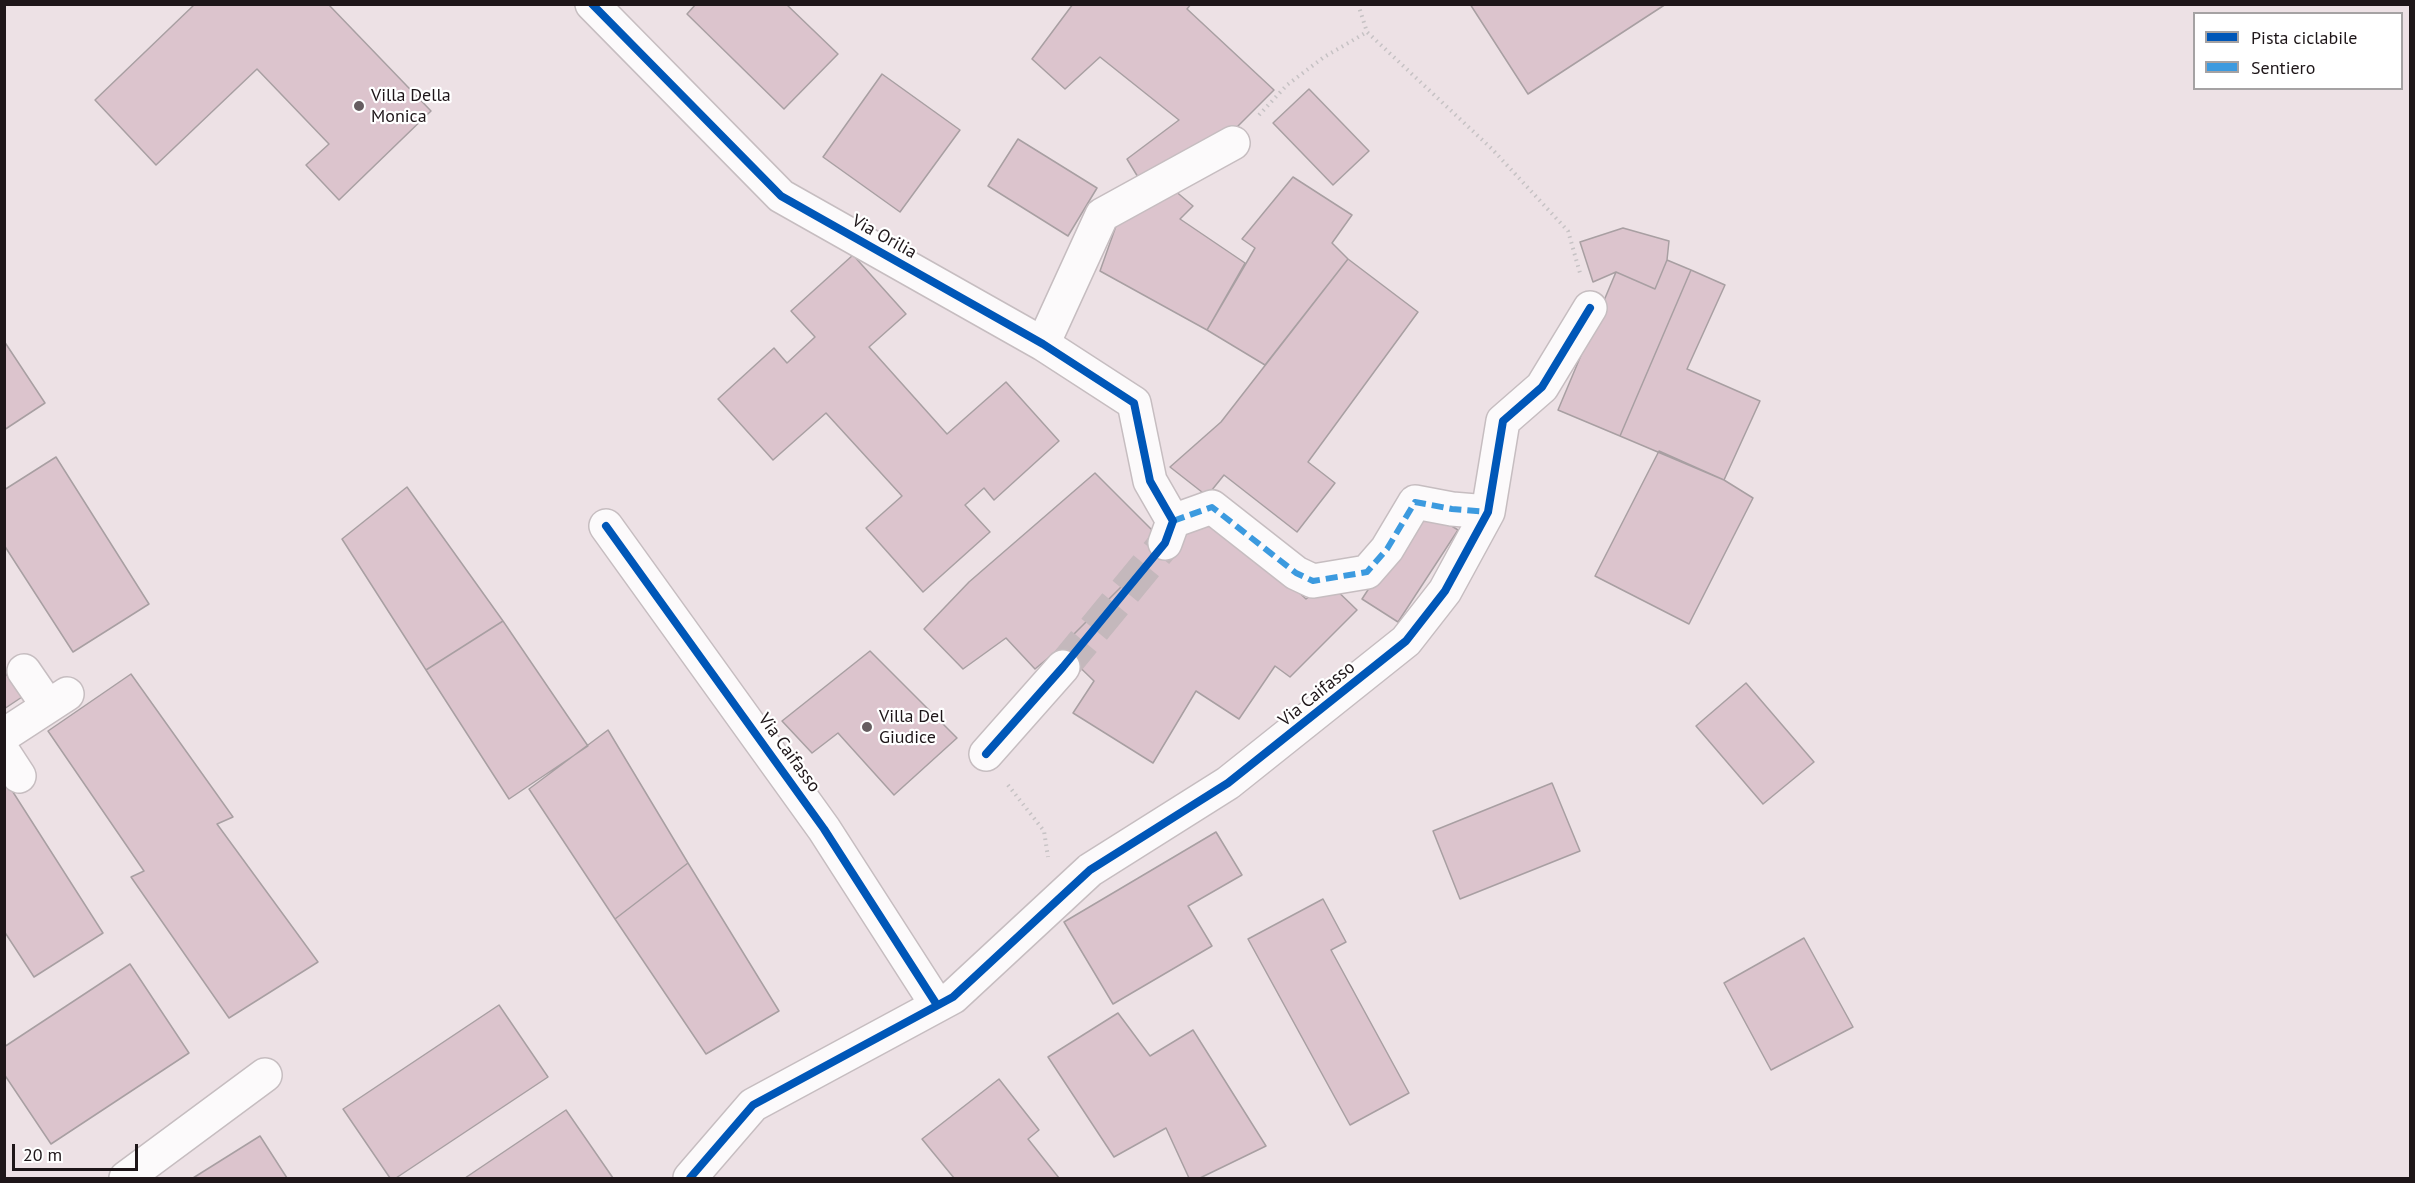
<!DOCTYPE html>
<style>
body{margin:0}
#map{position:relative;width:2415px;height:1183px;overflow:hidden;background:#ede1e5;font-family:"PT Sans",sans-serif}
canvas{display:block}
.frame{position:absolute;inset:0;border:6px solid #1e1619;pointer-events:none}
.legend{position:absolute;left:2193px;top:12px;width:210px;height:78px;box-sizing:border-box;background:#fff;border:2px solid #a5a2a3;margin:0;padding:8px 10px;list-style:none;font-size:18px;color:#1e1619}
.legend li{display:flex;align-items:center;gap:12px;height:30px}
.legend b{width:30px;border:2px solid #a5a2a3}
.scale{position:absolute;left:12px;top:1144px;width:126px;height:27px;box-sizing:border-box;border:3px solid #1e1619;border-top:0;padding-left:8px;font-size:18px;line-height:21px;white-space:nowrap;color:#1e1619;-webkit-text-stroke:4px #fff;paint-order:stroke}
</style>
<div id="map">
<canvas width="2415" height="1183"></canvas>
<div class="frame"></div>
<ul class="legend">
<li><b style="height:8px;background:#0057b8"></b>Pista ciclabile</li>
<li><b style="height:8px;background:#3c9adf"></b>Sentiero</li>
</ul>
<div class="scale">20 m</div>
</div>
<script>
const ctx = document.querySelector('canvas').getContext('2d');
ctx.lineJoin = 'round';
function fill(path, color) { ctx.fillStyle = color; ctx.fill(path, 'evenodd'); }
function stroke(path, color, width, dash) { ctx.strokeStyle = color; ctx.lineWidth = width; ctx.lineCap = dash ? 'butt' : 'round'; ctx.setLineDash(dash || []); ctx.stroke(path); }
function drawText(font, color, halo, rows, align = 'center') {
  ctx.font = font + ' "PT Sans",sans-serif'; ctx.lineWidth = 4.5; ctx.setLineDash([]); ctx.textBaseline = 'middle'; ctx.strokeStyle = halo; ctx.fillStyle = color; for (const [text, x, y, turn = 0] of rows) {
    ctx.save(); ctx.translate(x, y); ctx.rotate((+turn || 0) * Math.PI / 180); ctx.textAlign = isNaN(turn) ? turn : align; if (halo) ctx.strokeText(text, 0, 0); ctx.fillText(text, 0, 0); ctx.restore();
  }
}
const building = new Path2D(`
 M195 4H328L431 111 339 200 306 165 329 144 257 69 156 165 95 100Z
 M696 4H786L838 54 784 109 687 14Z
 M1073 4H1191L1187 9 1274 90 1223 141 1141 182 1127 159 1179 120 1100 57 1065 89 1032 59Z
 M1470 4H1666L1528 94Z
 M882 74 960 130 900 212 823 157Z
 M1309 89 1369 151 1333 185 1273 123Z
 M1018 139 1097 188 1068 236 988 186Z
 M1293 177 1352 215 1332 243 1348 259 1265 365 1207 330 1255 248 1242 239Z
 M1167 184 1193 206 1180 219 1245 263 1207 330 1100 271 1116 226Z
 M1623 228 1669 241 1667 260 1655 289 1616 272 1593 282 1580 242Z
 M853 255 906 314 869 347 947 434 1006 382 1059 441 994 500 984 488 965 505 990 532 923 592 866 528 902 496 826 413 773 460 718 399 774 348 787 363 815 337 791 311Z
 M1348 259 1418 312 1308 462 1335 483 1297 532 1224 475 1207 496 1170 467 1221 422Z
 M1667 260 1691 270 1620 436 1558 410 1616 272 1655 289Z
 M1691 270 1725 285 1687 369 1760 401 1724 480 1620 436Z
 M4 341 45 403 4 430Z
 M1659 451 1724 480 1753 498 1689 624 1595 576Z
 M56 457 149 604 73 652 4 545V490Z
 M1095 473 1165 543 1060 648 1035 669 1006 638 963 669 924 629 969 582Z
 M407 487 503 621 426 670 342 539Z
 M1422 507 1458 530 1398 622 1362 599Z
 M1213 512 1306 599 1328 582 1357 610 1290 677 1275 666 1239 719 1196 691 1153 763 1073 713 1094 681 1060 648 1165 543Z
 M503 621 588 746 509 799 426 670Z
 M870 651 957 738 894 795 838 733 812 753 782 721Z
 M4 671 22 697 4 709Z
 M131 674 233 817 217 824 318 962 229 1018 131 877 144 871 48 731Z
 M1746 683 1814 762 1763 804 1696 726Z
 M608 730 688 863 615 919 529 789Z
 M4 778 103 933 34 977 4 931Z
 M1552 783 1580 851 1460 899 1433 831Z
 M1216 832 1242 875 1188 906 1212 946 1113 1004 1064 922Z
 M688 863 779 1011 706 1054 615 919Z
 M1323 899 1346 942 1331 950 1409 1093 1350 1125 1248 939Z
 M1804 938 1853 1027 1771 1070 1724 983Z
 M130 964 189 1053 51 1144 4 1074V1047Z
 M499 1005 548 1077 396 1178H390L343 1109Z
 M1118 1013 1150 1056 1193 1030 1266 1146 1200 1178H1189L1166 1128 1114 1157 1048 1057Z
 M999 1079 1039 1130 1028 1139 1059 1178H954L922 1139Z
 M566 1110 613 1178H465Z
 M260 1136 287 1178H193Z`);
fill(building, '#dcc4cd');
stroke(building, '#a89fa2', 1.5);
stroke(new Path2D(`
 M1063 667 1165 543`), '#c4b8bc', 33, [33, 16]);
const minor = new Path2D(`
 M592 4 781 196 1043 344 1134 403 1150 481 1173 521 1165 543
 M1043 344 1102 215 1233 143
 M1173 521 1212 507 1296 573 1313 581 1367 572 1387 549 1415 502 1452 509 1488 512
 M606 526 824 829 937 1005
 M24 671 48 706
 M4 735 67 694
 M4 753 19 776
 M986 754 1063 667
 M126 1178 265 1075
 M690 1178 753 1105 953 997 1090 870 1228 783 1406 641 1445 591 1488 512 1503 421 1542 387 1590 308`);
stroke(minor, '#c6bdc0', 36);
stroke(new Path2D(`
 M1358 4 1367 32 1492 149 1568 231 1580 273
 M1259 115 1287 85 1324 57 1367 32
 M1008 785 1044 831 1048 857`), '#c6c2c4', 4, [1.5, 4.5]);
stroke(minor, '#fcfafb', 33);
stroke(new Path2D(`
 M1173 521 1212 507 1296 573 1313 581 1367 572 1387 549 1415 502 1452 509 1488 512`), '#3c9adf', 6, [12, 6]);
stroke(new Path2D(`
 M592 4 781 196 1043 344 1134 403 1150 481 1173 521 1165 543 1063 667 986 754
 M606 526 824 829 937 1005
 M690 1178 753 1105 953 997 1090 870 1228 783 1406 641 1445 591 1488 512 1503 421 1542 387 1590 308`), '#0057b8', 8);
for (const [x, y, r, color] of [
 [359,106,6,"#665d60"],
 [867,727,6,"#665d60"]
]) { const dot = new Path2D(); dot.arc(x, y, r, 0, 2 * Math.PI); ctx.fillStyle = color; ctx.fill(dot); stroke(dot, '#fff', 2); }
drawText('18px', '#1e1619', '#fff', [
 ["Villa Della",371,96],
 ["Monica",371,117],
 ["Villa Del",879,717],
 ["Giudice",879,738]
], 'left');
drawText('18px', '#1e1619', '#fff', [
 ["Via Orilia",884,237,29],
 ["Via Caifasso",1317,694,-39],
 ["Via Caifasso",789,753,54]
]);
</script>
